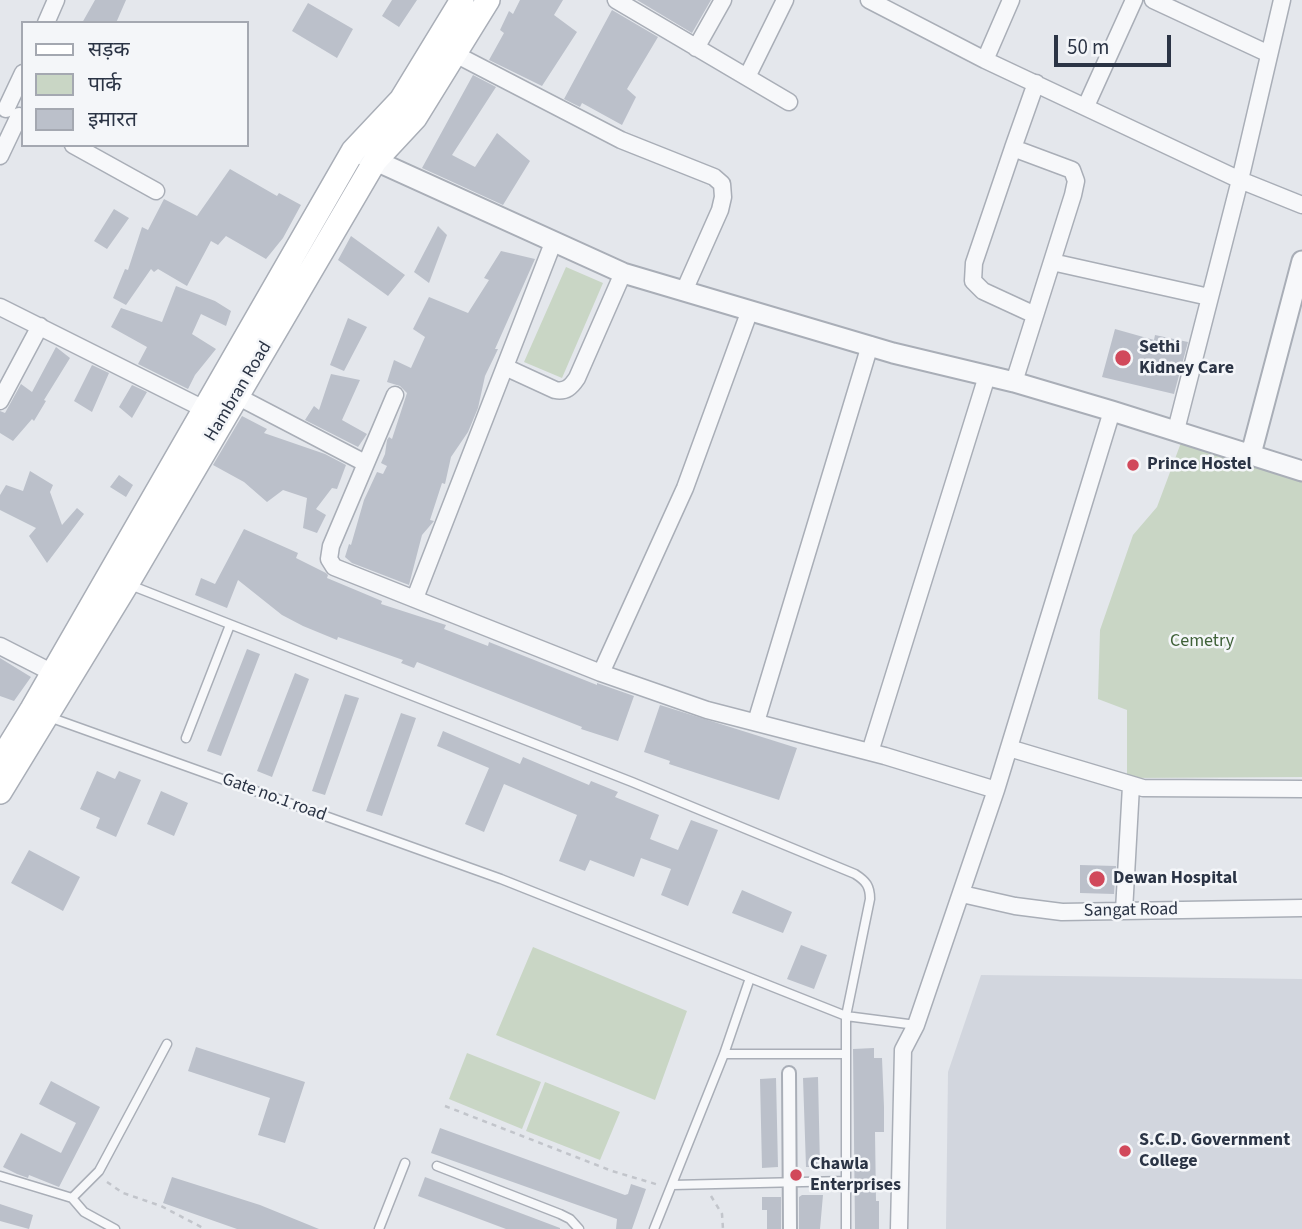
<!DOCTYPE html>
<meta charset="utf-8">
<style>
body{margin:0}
#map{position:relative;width:1302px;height:1229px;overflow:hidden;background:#e4e7ec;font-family:"Source Sans 3","Noto Sans Devanagari",sans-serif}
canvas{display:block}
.legend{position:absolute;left:21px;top:21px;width:228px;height:126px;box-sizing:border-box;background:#f4f6f9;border:2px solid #a4a8b1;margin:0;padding:9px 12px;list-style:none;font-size:21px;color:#2b3445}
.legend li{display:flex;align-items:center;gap:14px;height:35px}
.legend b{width:35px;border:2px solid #a4a8b1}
.scale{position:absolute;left:1054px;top:35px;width:117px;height:32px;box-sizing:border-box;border:4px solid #2b3445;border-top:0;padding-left:9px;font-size:21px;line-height:24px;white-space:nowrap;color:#2b3445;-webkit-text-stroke:5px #f4f6f9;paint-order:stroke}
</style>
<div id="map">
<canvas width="1302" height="1229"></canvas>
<ul class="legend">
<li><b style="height:9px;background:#fff"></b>सड़क</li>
<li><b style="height:19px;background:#c9d6c5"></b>पार्क</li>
<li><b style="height:19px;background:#bbc0ca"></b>इमारत</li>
</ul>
<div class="scale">50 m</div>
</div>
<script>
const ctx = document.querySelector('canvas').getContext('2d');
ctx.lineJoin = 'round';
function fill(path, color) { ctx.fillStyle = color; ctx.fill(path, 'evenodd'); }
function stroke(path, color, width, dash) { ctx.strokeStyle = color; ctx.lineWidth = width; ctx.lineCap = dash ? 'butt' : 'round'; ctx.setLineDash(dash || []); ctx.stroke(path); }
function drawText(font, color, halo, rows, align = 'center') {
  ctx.font = font + ' "Source Sans 3",sans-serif'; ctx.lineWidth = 5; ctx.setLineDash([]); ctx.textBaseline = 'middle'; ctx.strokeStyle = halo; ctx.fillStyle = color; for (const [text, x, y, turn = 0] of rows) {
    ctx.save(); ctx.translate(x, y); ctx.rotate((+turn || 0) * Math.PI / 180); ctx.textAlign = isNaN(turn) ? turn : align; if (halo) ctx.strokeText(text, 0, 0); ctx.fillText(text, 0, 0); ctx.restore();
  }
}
fill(new Path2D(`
 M981 975 1302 979V1229H946L948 1072Z`), '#d2d6de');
fill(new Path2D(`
 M566 267 603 283 562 378 524 362Z
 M1182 440 1302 480V777L1127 778V710L1098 699 1100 630 1133 535 1157 507Z
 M533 947 687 1011 655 1100 496 1035Z
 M467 1053 541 1082 522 1129 449 1099Z
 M545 1082 620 1112 600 1160 526 1131Z`), '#c9d6c5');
fill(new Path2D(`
 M95 0H126L116 23H82Z
 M392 0H417L399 27 382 16Z
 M520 0H563L554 15 577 32 542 86 489 60 504 33 500 30 509 11 513 14Z
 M637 0H711L692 33Z
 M308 3 353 29 337 58 292 31Z
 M612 10 658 37 627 89 636 97 622 125 582 103 580 107 564 99Z
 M473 75 496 87 452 155 475 167 497 133 530 161 503 205 422 168Z
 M230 169 277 196 279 193 301 205 283 238 266 259 226 236 218 245 211 241 187 286 158 269 154 272 151 269 126 305 113 298 125 269 128 270 142 227 148 230 164 199 197 216Z
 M114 209 129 218 107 249 94 241Z
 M438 226 447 235 429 283 414 272Z
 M351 236 405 275 388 296 338 260Z
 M501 251 535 259 495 349H498L485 376 478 408 468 432 451 457 445 484 442 483 430 520 434 521 422 535 409 585 352 563 345 557 349 544 351 545 364 500 377 472 383 474 387 466 381 463 385 454 387 440 389 437 392 439 407 393 400 386 387 382 394 360 411 368 425 337 413 329 429 297 468 313 489 280 484 278Z
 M176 286 215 301 231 311 226 326 201 314 192 334 216 349 195 375 188 389 138 364 147 347 111 327 121 308 162 322Z
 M348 318 367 327 344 371 330 365Z
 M1115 329 1154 340 1155 335 1188 342 1174 394 1102 377Z
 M56 347 70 358 44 400 46 401 34 421 32 419 13 441 0 433V411L5 413 21 384 32 392Z
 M92 365 109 373 92 412 74 401Z
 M331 374 360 380 342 420 367 434 358 447 305 420 314 406 319 410Z
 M132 385 147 392 132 418 119 407Z
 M242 416 267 429 264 433 325 454 346 465 337 489 332 488 316 509 326 515 317 533 303 528 307 498 283 490 267 502 244 482 213 465Z
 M30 471 53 485 50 492 62 525 77 508 84 514 47 563 29 536 36 528 0 510V495L6 485 23 491Z
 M119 475 133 485 126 497 110 487Z
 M244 529 298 553 296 558 326 573 328 575 327 578 382 601 381 604 446 625 444 629 488 646 489 642 597 685V683L634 696 618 741 581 729 582 727 417 662 414 668 401 663 403 660 338 637 337 640 303 626 282 615 238 580 227 608 195 595 201 578 215 584Z
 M247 649 260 654 221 756 207 751Z
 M0 658 31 677 14 701 0 696Z
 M295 673 309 679 272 777 257 771Z
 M345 694 359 698 325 795 312 791Z
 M660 705 797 748 779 800 669 764 670 761 644 752Z
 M401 713 416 718 382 816 366 811Z
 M443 731 520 764 523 757 589 785 591 781 618 792 615 797 659 815 650 839 678 850 691 820 718 830 688 906 661 895 671 869 641 858 634 877 590 860 585 871 559 861 577 815 504 784 484 832 465 824 489 768 437 746Z
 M97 771 115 779 119 771 141 780 116 837 96 828 100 818 80 809Z
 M161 791 188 803 174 836 147 824Z
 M29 850 80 877 63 911 11 883Z
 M1080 865 1116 866 1114 894 1080 893Z
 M742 890 792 912 783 933 732 913Z
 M801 945 827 955 814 989 787 979Z
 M196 1047 305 1082 285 1143 258 1135 270 1098 188 1071Z
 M874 1048V1058H882L884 1107V1132H875L876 1201H879V1229H855L853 1049Z
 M818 1077 820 1167H806L803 1078Z
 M776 1078 778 1167 762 1168 760 1079Z
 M51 1081 100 1107 59 1187 29 1175 28 1178 17 1174 3 1167 21 1133 61 1153 76 1123 39 1104Z
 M440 1128 625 1195 628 1194 631 1184 646 1189 632 1229H616L617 1219 431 1153Z
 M172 1177 260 1205 319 1229H237L163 1203Z
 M425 1177 560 1228V1229H506L418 1196Z
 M802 1195H823L820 1229H799V1197Z
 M762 1197H781V1229H767V1210H762Z
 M0 1204 33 1215 29 1229 0 1221Z`), '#bbc0ca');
const service = new Path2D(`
 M130 585 632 782 855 874C866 881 870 886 870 899L846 1016 916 1025
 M49 717 501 879 846 1016V1229
 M186 738 230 625
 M724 1054H846
 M437 1166 560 1214 570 1219 579 1229
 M0 1176 72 1198 99 1171 167 1044
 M672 1185 846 1181
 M72 1198 84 1212 115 1229
 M379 1229 405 1163
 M654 1229 724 1054 750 978`);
const pedestrian = new Path2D(`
 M789 1073 790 1229`);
const minor = new Path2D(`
 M616 0 789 102
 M869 0 985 60 1240 180 1302 205
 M1153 0 1269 54
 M46 23 56 0
 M696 48 723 0
 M455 54 621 140 714 177 722 184 723 197 720 210 684 291
 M985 60 1011 0
 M747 77 785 0
 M1086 106 1134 0
 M6 109 23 73
 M73 145 156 191
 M1013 148 974 263 973 281 983 291 1035 315
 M0 156 19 116
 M1052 262 1209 297
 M0 307 214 414
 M505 367 555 390C566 392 571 387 577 378L623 273
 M1014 382 1073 195 1076 181 1072 170 1013 148 1036 83
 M229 392 365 463
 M395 395 331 546 329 559 334 567 601 673 707 710 885 756 996 790
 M0 401 40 326
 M1176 430 1240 180 1282 0
 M415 598 553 243
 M0 646 53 673
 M601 673 685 488 750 310
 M756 722 870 345
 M1009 748 1143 788 1302 789
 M870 752 987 376
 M962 894 1015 906 1062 912 1302 908
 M1124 911 1131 786
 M899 1229 903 1050 916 1025 996 790 1112 411`);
const tertiary = new Path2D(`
 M363 155 623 273 893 353 1014 382 1112 411 1302 471
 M1251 454 1302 261`);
const secondary = new Path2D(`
 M0 761 32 709 353 151 401 100 462 0
 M0 792 127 584 375 161 415 118 488 0`);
stroke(service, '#a9aeb7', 11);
stroke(pedestrian, '#a9aeb7', 16);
stroke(minor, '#a9aeb7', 19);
stroke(tertiary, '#a9aeb7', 23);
stroke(secondary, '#a9aeb7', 26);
stroke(new Path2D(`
 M445 1106 612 1171 659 1185
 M107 1182 123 1193 161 1206 205 1229
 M711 1196 722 1214 723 1229`), '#c2c5cb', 2.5, [5, 5]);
stroke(service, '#f7f8fa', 8);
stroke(pedestrian, '#f7f8fa', 12);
stroke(minor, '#f7f8fa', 16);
stroke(tertiary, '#f7f8fa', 19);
stroke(secondary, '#fff', 23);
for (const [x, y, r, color] of [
 [1123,358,9,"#d1495b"],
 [1133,465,7,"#d1495b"],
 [1097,879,9,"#d1495b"],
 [1125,1151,7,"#d1495b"],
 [796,1175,7,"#d1495b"]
]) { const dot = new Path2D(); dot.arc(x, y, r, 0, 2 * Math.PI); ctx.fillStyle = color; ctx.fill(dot); stroke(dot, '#f4f6f9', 2.5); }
drawText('bold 18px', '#2b3445', '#f4f6f9', [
 ["Sethi",1139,348],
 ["Kidney Care",1139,369],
 ["Prince Hostel",1147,465],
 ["Dewan Hospital",1113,879],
 ["S.C.D. Government",1139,1141],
 ["College",1139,1162],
 ["Chawla",810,1165],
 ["Enterprises",810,1186]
], 'left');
drawText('18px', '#2b3445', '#f4f6f9', [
 ["Hambran Road",239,392,-59],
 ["Gate no.1 road",274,798,20],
 ["Sangat Road",1131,911,-1]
]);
drawText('18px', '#3f6138', '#f4f6f9', [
 ["Cemetry",1202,642]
]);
</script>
